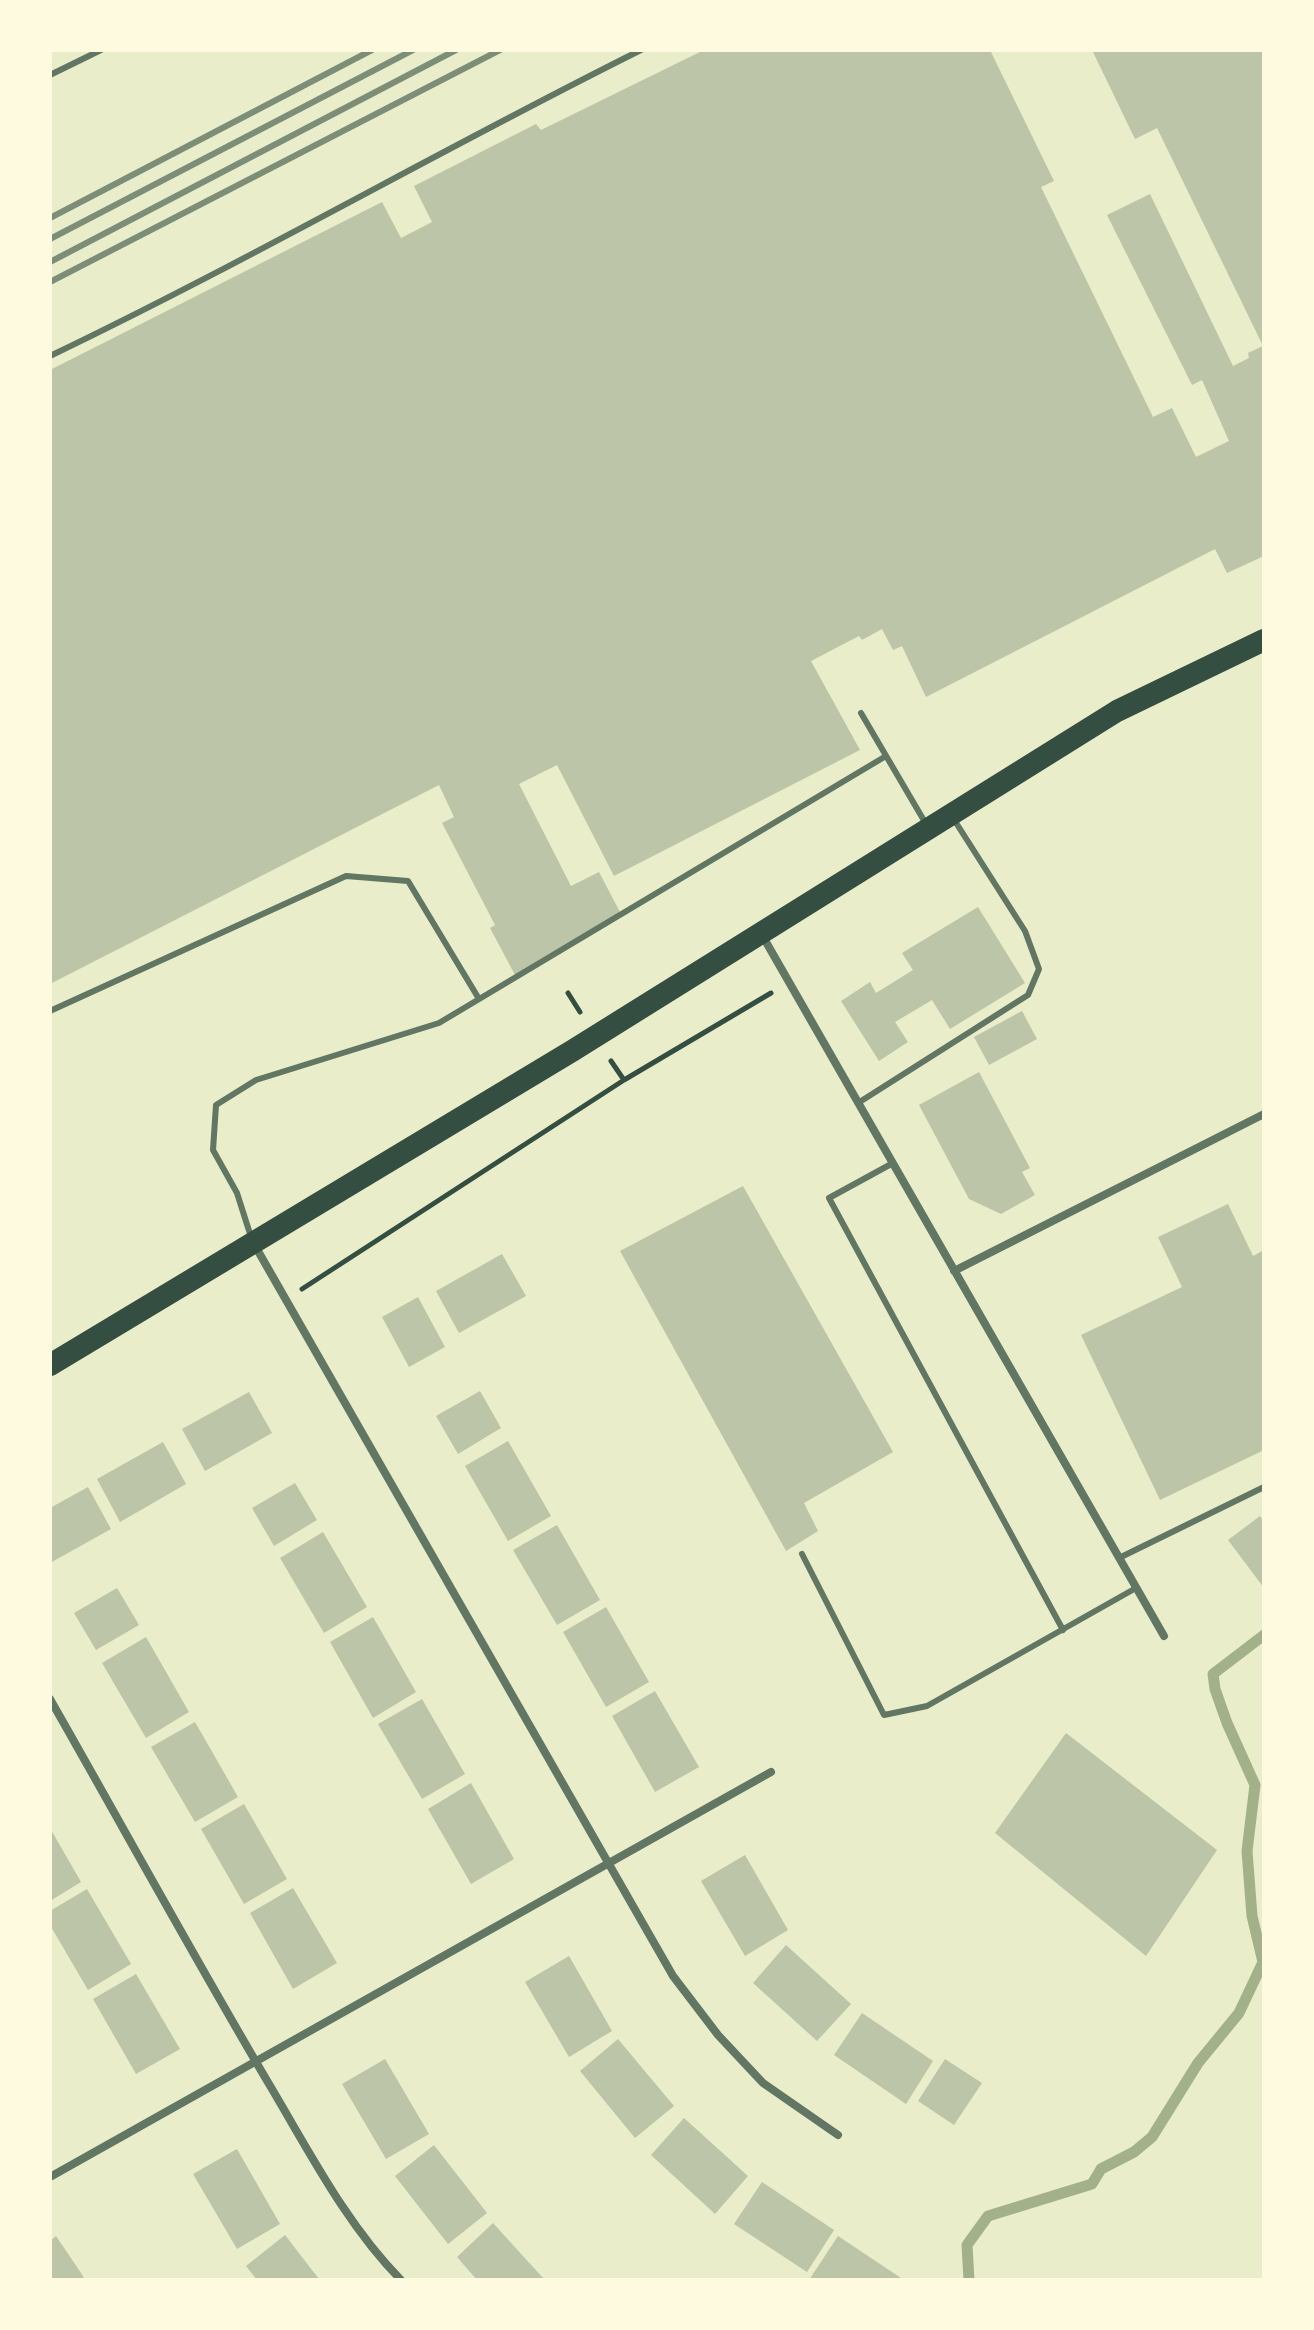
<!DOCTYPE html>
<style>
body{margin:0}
#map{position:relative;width:1314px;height:2330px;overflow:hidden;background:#e9edc9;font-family:Quicksand,sans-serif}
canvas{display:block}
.frame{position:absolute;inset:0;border:52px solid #fefae0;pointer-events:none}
</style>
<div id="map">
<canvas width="1314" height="2330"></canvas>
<div class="frame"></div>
</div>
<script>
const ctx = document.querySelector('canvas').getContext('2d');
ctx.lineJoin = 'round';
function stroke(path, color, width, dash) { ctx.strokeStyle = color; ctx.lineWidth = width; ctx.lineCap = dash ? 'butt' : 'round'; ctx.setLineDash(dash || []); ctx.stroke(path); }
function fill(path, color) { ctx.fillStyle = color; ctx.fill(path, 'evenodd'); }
stroke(new Path2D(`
 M969 2280 967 2245 988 2216 1092 2184 1101 2169 1134 2152 1152 2137 1198 2063 1239 2013 1263 1962 1252 1916 1247 1851 1255 1785 1227 1723 1215 1689 1213 1674 1264 1635`), '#a3b18a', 11);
fill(new Path2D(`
 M704 50H990L1054 181 1041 187 1153 417 1172 408 1196 457 1229 441 1202 380 1192 385 1107 215 1150 194 1233 366 1249 358 1248 353 1263 346 1157 128 1135 139 1092 50H1264V556L1227 573 1215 549 926 697 902 646 893 650 882 629 862 640 859 636 811 661 860 750 614 876 557 765 519 784 571 886 599 872 621 914 515 975 490 928 495 925 442 823 454 817 439 785 50 984V370L382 202 401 238 432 222 414 186 536 124 541 130Z
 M978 907 1025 983 950 1029 932 1000 895 1022 908 1042 879 1061 841 1001 870 982 876 993 913 970 902 953Z
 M1022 1011 1037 1039 989 1065 974 1037Z
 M979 1072 1030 1168 1022 1172 1035 1195 1001 1214 969 1199 919 1105Z
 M743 1186 893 1452 804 1503 818 1531 786 1551 620 1251Z
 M1228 1204 1253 1256 1264 1250V1450L1160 1500 1081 1335 1182 1287 1158 1237Z
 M502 1254 526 1296 459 1333 436 1291Z
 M418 1297 445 1347 409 1367 382 1317Z
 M480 1391 501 1428 458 1454 436 1416Z
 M249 1392 272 1433 205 1471 182 1429Z
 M508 1441 551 1516 508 1541 465 1466Z
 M163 1442 186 1484 120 1522 97 1479Z
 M295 1483 317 1520 274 1546 252 1508Z
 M88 1487 111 1529 50 1563V1508Z
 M1260 1516 1264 1522V1588L1228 1540Z
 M557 1525 600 1600 557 1625 513 1550Z
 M323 1532 367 1607 324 1633 280 1558Z
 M117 1588 139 1625 96 1650 74 1613Z
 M606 1607 649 1682 606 1707 563 1632Z
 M373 1617 416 1692 373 1718 330 1642Z
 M146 1637 189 1712 146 1738 102 1663Z
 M655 1691 699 1767 655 1792 612 1716Z
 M422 1699 465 1774 422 1799 378 1724Z
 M195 1722 238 1797 195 1822 151 1747Z
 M1066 1733 1217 1850 1146 1956 995 1833Z
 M471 1783 514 1859 471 1884 428 1809Z
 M244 1804 287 1879 244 1904 201 1829Z
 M50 1828 81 1882 50 1901Z
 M745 1855 788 1930 745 1956 701 1881Z
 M293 1888 337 1963 293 1989 250 1913Z
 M87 1889 131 1964 88 1990 50 1925V1911Z
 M786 1945 851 2004 817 2041 753 1983Z
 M569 1956 612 2031 569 2057 525 1982Z
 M136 1974 180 2049 136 2074 93 1999Z
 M862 2013 933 2061 906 2104 834 2055Z
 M618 2039 674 2106 635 2138 580 2071Z
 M385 2059 429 2134 386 2159 342 2084Z
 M945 2059 982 2083 954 2125 918 2101Z
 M684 2118 748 2176 715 2214 651 2155Z
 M434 2145 487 2213 448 2244 395 2176Z
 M237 2149 280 2224 237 2249 193 2174Z
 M762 2182 834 2230 807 2272 734 2224Z
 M493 2223 523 2256 545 2280H477L457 2257Z
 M285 2235 312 2270 320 2280H257L246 2266Z
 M56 2236 81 2273 85 2280H50V2241Z
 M838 2236 904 2280H809Z`), '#bcc5a7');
stroke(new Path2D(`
 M568 993 580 1012
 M611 1061 624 1080
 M302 1289 624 1080 771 993`), '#344e41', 5);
stroke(new Path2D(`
 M50 75 101 50
 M50 356C250 260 442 149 641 50
 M861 713 926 824
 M50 1011 346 876 408 881 479 999
 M858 1103 1028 995 1039 969 1025 931 953 818
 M893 1163 829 1198 1063 1630
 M251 1237 237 1193 213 1150 216 1105 256 1080 439 1023 886 756
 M802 1554 884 1715 927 1706 1136 1588
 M1119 1558 1264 1487`), '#617663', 6);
stroke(new Path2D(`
 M762 935 1164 1636
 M254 1244 673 1976 718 2035 763 2083 838 2135
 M954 1271 1264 1114
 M50 1699C123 1827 194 1957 269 2084 309 2151 346 2224 401 2280
 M50 2177 771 1772`), '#617663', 8);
stroke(new Path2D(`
 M50 1365 572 1051 1117 711 1264 640`), '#344e41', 22);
stroke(new Path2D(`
 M50 218 372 50
 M50 239 413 50
 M50 262 456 50
 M50 282 500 50`), '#7c8e77', 6);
</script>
